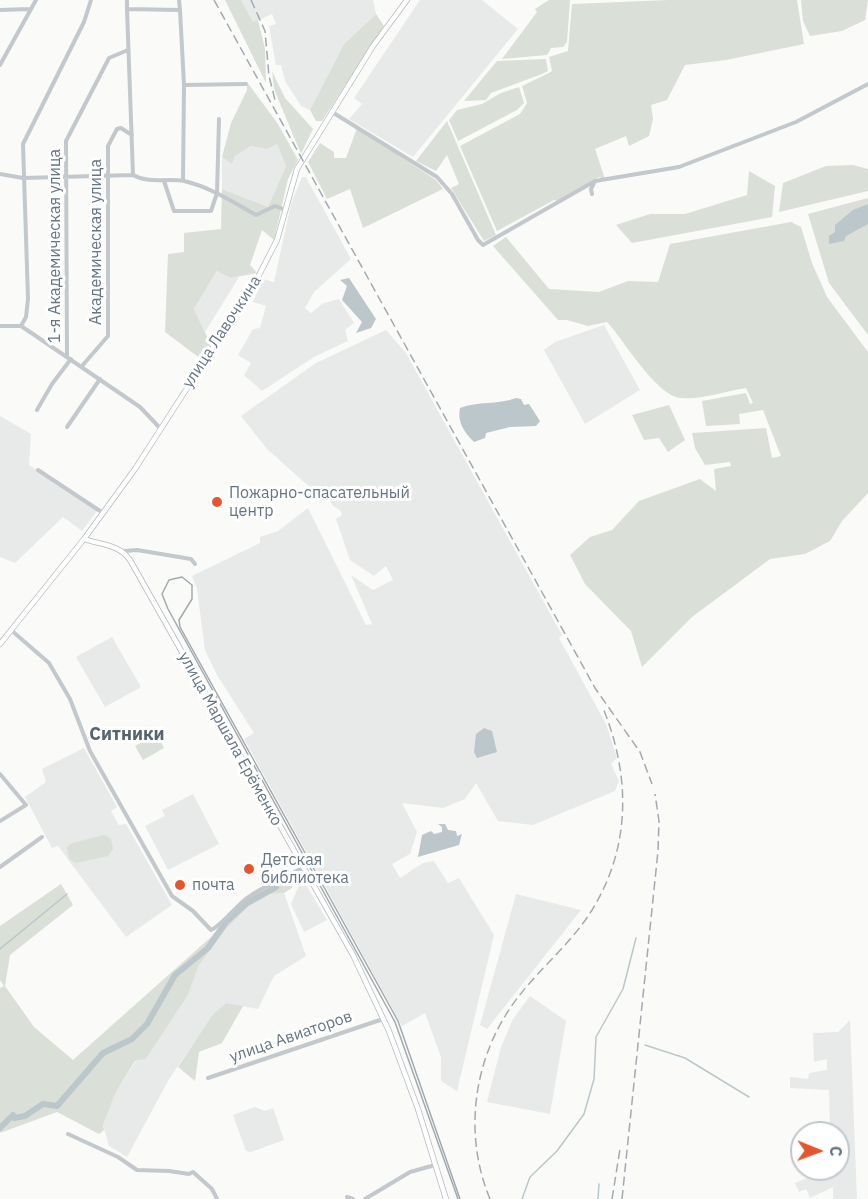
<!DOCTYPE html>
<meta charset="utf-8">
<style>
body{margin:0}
#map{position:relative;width:868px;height:1199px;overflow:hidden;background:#fafaf8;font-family:"IBM Plex Sans",sans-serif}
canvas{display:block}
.north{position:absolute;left:790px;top:1121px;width:60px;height:60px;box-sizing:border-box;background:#fff;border:2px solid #c1c8cd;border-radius:50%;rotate:91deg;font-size:16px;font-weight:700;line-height:24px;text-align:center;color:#657683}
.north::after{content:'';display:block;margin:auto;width:21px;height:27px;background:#e4572e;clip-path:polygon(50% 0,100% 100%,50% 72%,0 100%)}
</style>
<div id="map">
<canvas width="868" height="1199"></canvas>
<div class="north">С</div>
</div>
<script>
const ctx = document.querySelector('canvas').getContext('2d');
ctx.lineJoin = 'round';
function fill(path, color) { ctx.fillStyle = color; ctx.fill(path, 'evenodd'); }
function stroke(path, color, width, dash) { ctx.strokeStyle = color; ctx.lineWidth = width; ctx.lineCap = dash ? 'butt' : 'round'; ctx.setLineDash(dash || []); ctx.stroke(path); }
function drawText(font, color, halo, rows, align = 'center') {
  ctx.font = font + ' "IBM Plex Sans",sans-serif'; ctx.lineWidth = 6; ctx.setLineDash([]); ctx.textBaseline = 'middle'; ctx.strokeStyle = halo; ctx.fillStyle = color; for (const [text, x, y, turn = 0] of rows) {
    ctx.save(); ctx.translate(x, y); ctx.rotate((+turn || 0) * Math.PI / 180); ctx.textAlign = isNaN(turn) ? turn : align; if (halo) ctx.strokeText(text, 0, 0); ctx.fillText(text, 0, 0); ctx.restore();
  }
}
fill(new Path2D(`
 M241 0H373L376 14 344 44 310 110 301 106 285 81 281 65H276L269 26 276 24 272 14 253 23Z
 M420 0H482L518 29 413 157 349 119 362 104 354 98Z
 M277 144 286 166 268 207 222 189V157L232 164 235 156 251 146 267 149Z
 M302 177H306L308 181 351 259 314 292 305 308 311 313 322 304 339 299 354 323 345 330 348 341 314 357 262 391 244 375 251 363 238 355 253 329 260 328 266 306 253 302 263 279 274 282 291 204Z
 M218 270 231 278 239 277 205 332 194 309Z
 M604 325 640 390 585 424 544 350 555 342Z
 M386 330 406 353 562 635 559 638 606 724 617 758 611 764 619 781 615 791 533 825 498 821 476 783 465 799 443 808 402 803 417 832 410 854 392 864 400 878 423 863 434 861 448 883 459 878 494 935 457 1091 441 1081V1057L425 1013 402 1026 244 739 254 733 217 675 205 650 197 589 192 576 260 543V537L278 531 308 508 366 625 372 624 351 575 373 590 393 580 386 566 374 576 350 560 336 519 342 515 340 510 333 506 320 486 313 490 267 449 241 416 316 363Z
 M0 416 31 434 29 465 97 511 82 531 63 517 15 563 0 557Z
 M112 637 141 687 105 707 76 657Z
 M84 748 117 807 111 811 119 825 126 824 172 905 126 937 58 846 52 848 25 797 46 782 42 769Z
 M193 794 219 844 168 870 145 826 165 816 162 810Z
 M302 878 327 920 304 932 291 904Z
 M284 893 306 956 274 976 258 1009 226 1003 212 1015 168 1081 127 1157 109 1146 103 1125 116 1092 136 1061 146 1059 188 995 199 965 226 929 248 907 270 894Z
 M516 894 581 910 487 1029 480 1025Z
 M530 996 566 1021 550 1114 487 1102 501 1047 513 1019Z
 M850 1020 857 1199H833V1187L810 1198 806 1189 799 1192 795 1183 829 1169H838V1133H830L829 1090 790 1088V1077L808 1079 809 1073 827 1070V1059L814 1062 813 1033 838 1032Z
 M255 1107 265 1111 273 1108 284 1140 251 1152 246 1151 233 1115Z`), '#e8e9e9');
fill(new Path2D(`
 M225 0H241L253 22 258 20 265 49 266 83Z
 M549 0H570L567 42 563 47 551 48 547 55 502 59 537 12 535 9Z
 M669 0H797L804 44 726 60 685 65 667 100 651 105 653 119 649 136 629 146 626 136 595 149 605 179 599 177 559 201 554 200 497 231 460 146 520 114 527 103 522 86 549 73 552 71 549 57 568 51 572 4Z
 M801 0H868L865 20 842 31 810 36 803 21Z
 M376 14 384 26 322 121H316L310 110 344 44Z
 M546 59 548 71 542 74 491 93 486 100 464 101 497 61Z
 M272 71 285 98 313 129 301 154 274 89Z
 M247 82 278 124 298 160 288 179 274 240 262 230 250 265 257 273 231 278 217 271 194 309 211 345 201 359 165 332 168 254 184 252V233L221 229 222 189 268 207 286 166 277 144 267 149 251 146 235 156 232 164 222 157 231 123 247 90Z
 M519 87 524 103 517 110 458 141 449 120 457 110 482 104 501 93Z
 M447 121 496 235 484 241 451 188 459 184 447 155 436 171 416 161Z
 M357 128 436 180 443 189 363 228 350 189 327 199 308 162 320 143 334 152V158H346Z
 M853 165 868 169V191L779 212 783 183 826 166Z
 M749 171 775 186 772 217 632 243 616 225 650 214H685L747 195Z
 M868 198V335L829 283 808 214Z
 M791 222 801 227 812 263 827 297 868 352V493L842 521 830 541 805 554 770 559 692 617 642 667 631 631 585 584 570 555 590 537 612 530 639 501 700 479 716 491 714 469 731 466 730 462 705 465 695 448 692 433 766 428 772 458 781 456 763 410 739 414 740 424 706 426 702 401 746 393 750 404 753 403 746 388C726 391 701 400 681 398 656 396 624 340 607 322L588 326 567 320H558L493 246 506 237 549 289 599 292 628 281 658 282 670 244Z
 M669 405 685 440 668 452 659 438 644 440 632 415Z
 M157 734 164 748 143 760 135 746Z
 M105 835 111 839 113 849 108 856 76 863 69 859 67 847 72 843Z
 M293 878 292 888 284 893 270 894 248 907 226 929 199 965 188 995 146 1059 135 1061 116 1092 103 1125 104 1130 99 1134 57 1112 0 1133V988L4 986 0 980V926L61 884 73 905 10 955 5 986 34 1027 73 1060 211 937 232 912 251 897Z
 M226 1003 243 1006 222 1043 199 1052 195 1081 178 1067 212 1015Z`), '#dadfd7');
fill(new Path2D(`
 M868 204V224L846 236 844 241 829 244V236L835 232V225L853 210Z
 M349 278 376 319 371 328 356 333 362 322 342 300 347 286 340 280Z
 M516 398 521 399 524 405 529 404 540 421 536 426 510 427 486 433 485 438 474 442C464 432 457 422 460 408 479 401 496 405 516 398Z
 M484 728 492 731 497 752 477 758 474 752 476 734Z
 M438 824H445L448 830 456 831 457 836 462 834 459 845 418 857 422 835 431 831 434 834 442 832V827Z`), '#bbc7cb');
stroke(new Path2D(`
 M0 949 67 894
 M645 1045 685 1058 749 1097
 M522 1199 530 1177 557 1151 584 1114 594 1079 596 1037 623 989 636 938
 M598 1199 599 1184`), '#bbc7cb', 1.5);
stroke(new Path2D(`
 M0 1128 13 1115 14 1118 25 1116 43 1104 57 1106 103 1053 132 1039 147 1024 175 975 208 948 226 922 247 903 276 887`), '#bbc7cb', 6);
const major = new Path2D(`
 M84 539C101 545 119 544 130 560L353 955 389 1031 418 1109 446 1199
 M0 644 84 539 135 469 256 281 277 240 297 169 373 46 407 0`);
stroke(major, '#b5babe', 6);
stroke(new Path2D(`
 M127 0V9L180 10 179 0
 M127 9 133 175
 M0 10 30 9
 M180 10 184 85 183 181
 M0 65 36 0
 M184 85 246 84
 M332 112 437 177 452 194 478 240 483 245 595 181
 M0 174 23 178 133 175C149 184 166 178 184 181 210 187 233 202 256 215L275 206 285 210
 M164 181 174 211H211L217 193 219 119
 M592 194 591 189 595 181 679 167 796 122 868 84
 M0 326H21L30 332 140 407 160 428
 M21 326 26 317 28 299 23 144 84 22 91 0
 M67 356 66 141 109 58 128 50
 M82 366 108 336V146L117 129 121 128 132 135
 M37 410 52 384 71 359
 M67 427 100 379
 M38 470 103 513
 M124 551 137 550 191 559 195 564
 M11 630 49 663 70 699 90 751 172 896 193 911 211 930C221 926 236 906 247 898 264 886 285 878 302 868
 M0 774 26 805 0 821
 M0 867 42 837
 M208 1078 383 1019
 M68 1134 118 1157 137 1170 169 1171 189 1174 193 1172 212 1189 217 1199
 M347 1197 353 1199
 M365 1199 410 1172 435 1165`), '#c3c8cc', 4);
stroke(major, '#fff', 4.5);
stroke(new Path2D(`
 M458 1199 395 1022 168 609 162 594 169 580 182 577 192 585V599L179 620 180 627 398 1021 460 1199`), '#a2aab0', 1.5);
stroke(new Path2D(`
 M214 0 595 688 640 752 652 784
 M251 0 265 31 269 76 275 100
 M490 1199C462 1132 474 1053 519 996 543 965 575 940 595 905 631 843 630 774 603 708
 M612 1199 620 1149
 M622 1199 658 851 659 821 655 794`), '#a2aab0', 1.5, [9, 4.5]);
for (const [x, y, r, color] of [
 [217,502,6,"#e4572e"],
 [249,869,6,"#e4572e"],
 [180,885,6,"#e4572e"]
]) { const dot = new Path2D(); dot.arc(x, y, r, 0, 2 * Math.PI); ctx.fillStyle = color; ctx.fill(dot); stroke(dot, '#fff', 2); }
drawText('16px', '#657683', '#fff', [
 ["Академическая улица",96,242,-90],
 ["1-я Академическая улица",55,246,-90],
 ["улица Лавочкина",222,332,-57],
 ["улица Маршала Ерёменко",230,739,61],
 ["улица Авиаторов",291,1037,-19]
]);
drawText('16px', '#657683', '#fff', [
 ["Пожарно-спасательный",229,493],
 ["центр",229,511],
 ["Детская",261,860],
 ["библиотека",261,878],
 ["почта",192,885]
], 'left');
drawText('bold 18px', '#57646e', '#fff', [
 ["Ситники",127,735]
]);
</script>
